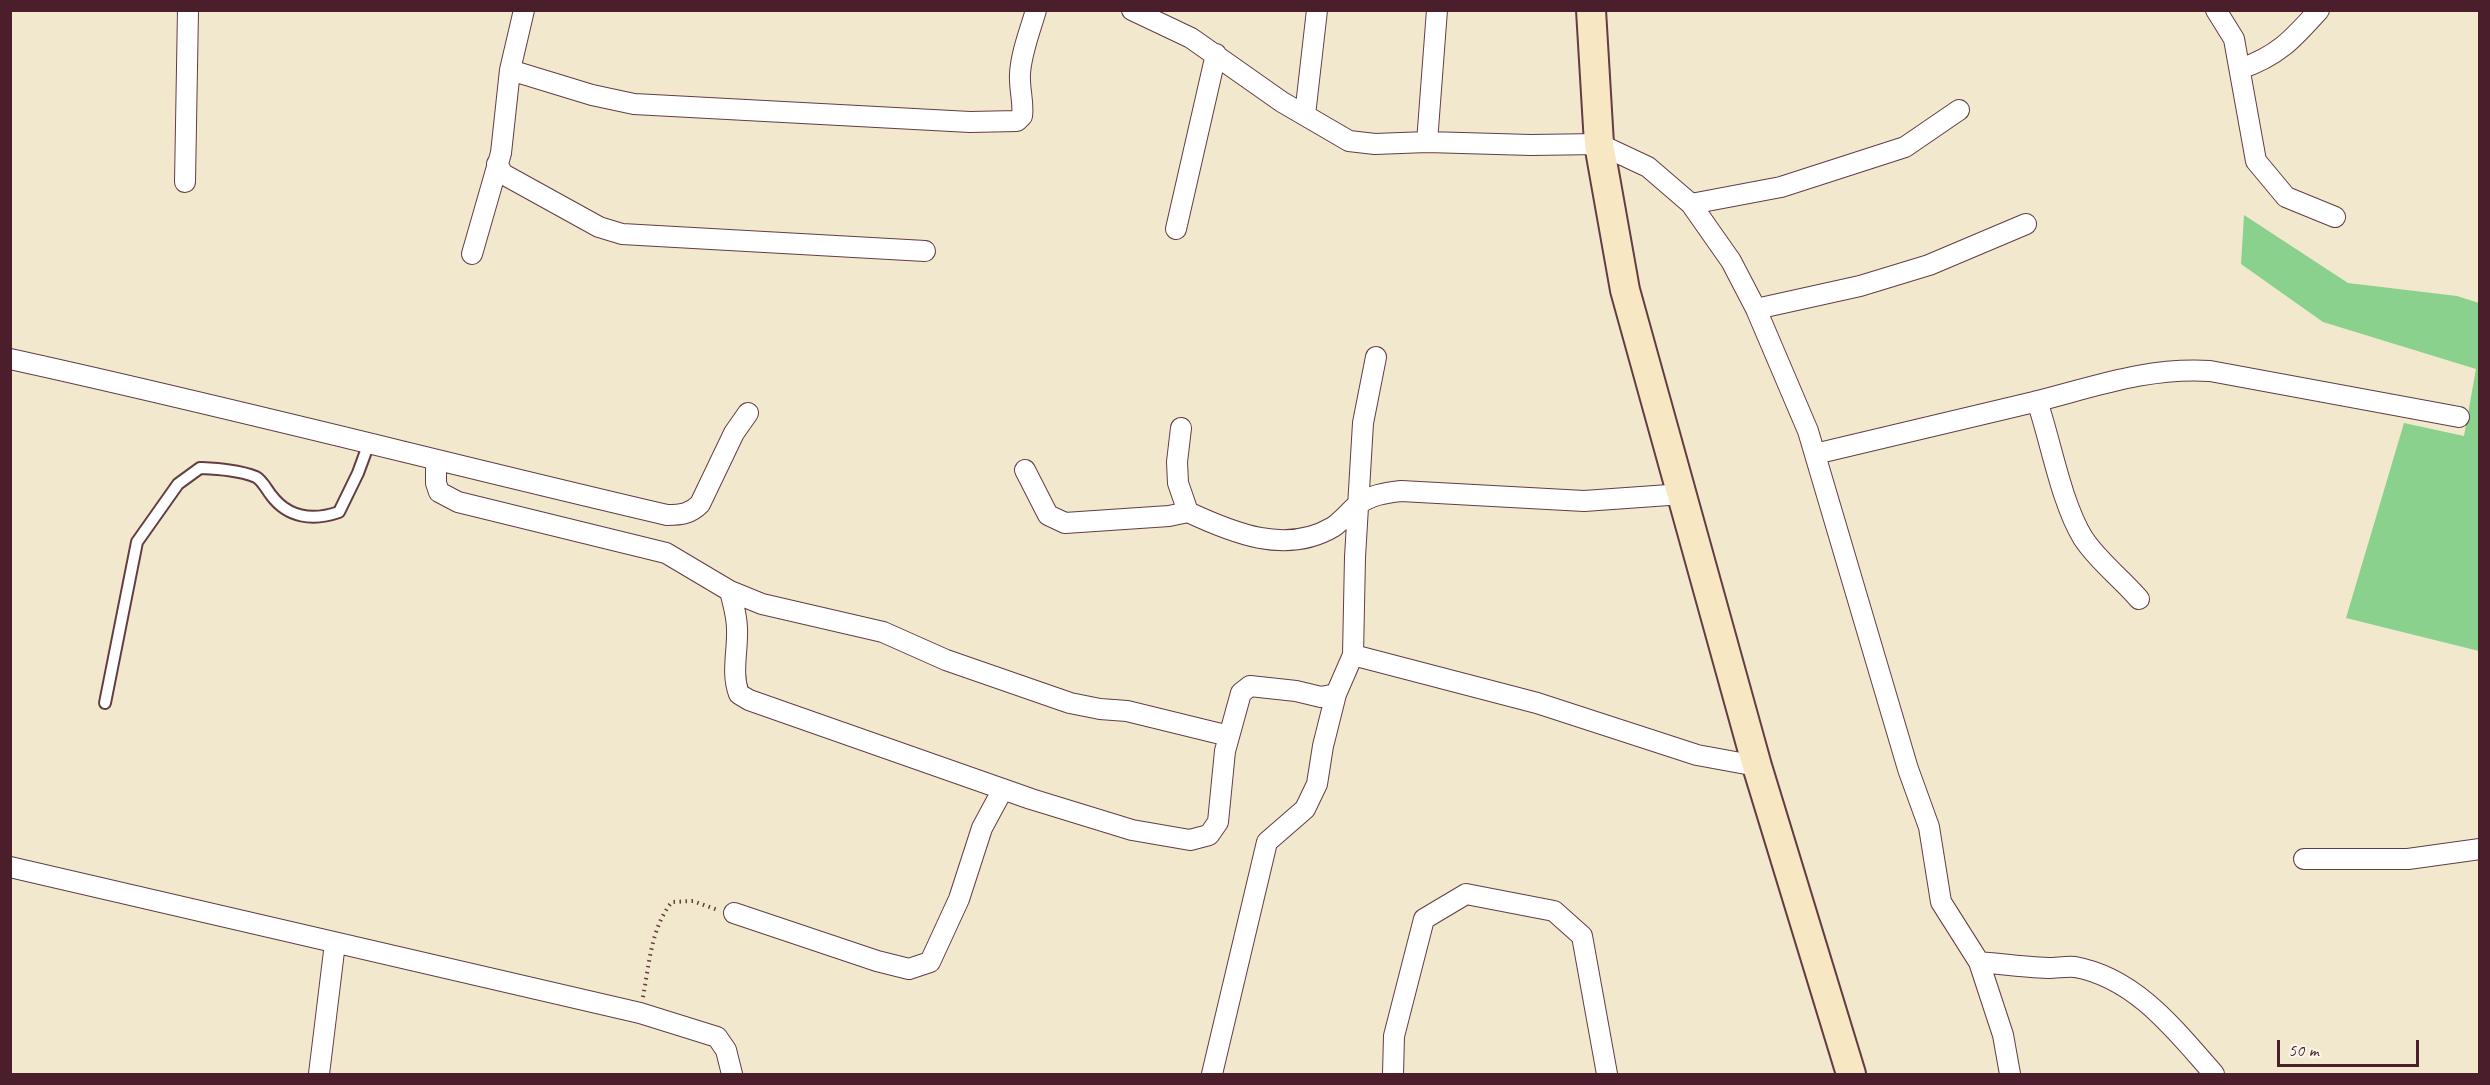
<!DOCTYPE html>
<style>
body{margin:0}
#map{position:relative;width:2490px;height:1085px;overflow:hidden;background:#f2e8ce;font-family:Caveat,sans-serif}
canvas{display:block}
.frame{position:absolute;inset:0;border:12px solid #4a1f2b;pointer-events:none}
.scale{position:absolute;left:2277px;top:1040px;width:142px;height:27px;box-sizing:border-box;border:3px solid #4a1f2b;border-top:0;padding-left:8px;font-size:18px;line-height:21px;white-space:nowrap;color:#4a1f2b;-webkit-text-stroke:4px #fbf7ec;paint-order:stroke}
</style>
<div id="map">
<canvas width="2490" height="1085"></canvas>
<div class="frame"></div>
<div class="scale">50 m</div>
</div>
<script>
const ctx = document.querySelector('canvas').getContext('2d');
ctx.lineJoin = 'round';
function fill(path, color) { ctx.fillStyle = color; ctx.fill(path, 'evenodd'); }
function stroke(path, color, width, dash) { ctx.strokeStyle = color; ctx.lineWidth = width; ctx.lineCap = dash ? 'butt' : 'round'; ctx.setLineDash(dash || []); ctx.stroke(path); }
fill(new Path2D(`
 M2244 215 2348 283 2457 296 2479 303V651L2346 618 2404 423 2464 436 2476 369 2323 322 2241 264Z`), '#89d18d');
const lane = new Path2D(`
 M105 703 137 542 178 484 200 468C218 469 239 470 256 477 262 480 267 490 271 495 288 518 313 521 339 512L358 473 369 443`);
const street = new Path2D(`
 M1132 10 1191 38 1282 102 1349 141 1375 144 1427 142 1531 145 1599 144 1648 167 1691 204 1731 261 1756 309 1808 431 1908 769 1929 827 1941 902 1979 962 2003 1035 2010 1074
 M2216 10 2234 39 2256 161 2286 197 2335 217
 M2240 69C2278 56 2293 39 2319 10
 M510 70 592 95 634 104 970 122 1017 121 1022 116C1024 102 1019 89 1020 74 1021 53 1030 31 1036 10
 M1305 115 1317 10
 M1427 142 1437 10
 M497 164 503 174 599 227 622 234 925 251
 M185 182 188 10
 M1691 204 1781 187 1905 147 1959 110
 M1176 229 1216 54
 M472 254 501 153 510 70 524 10
 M1756 309 1860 286 1929 265 2026 224
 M10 359C230 407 448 464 667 515 681 515 690 514 700 504L734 433 748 413
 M2037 401C2051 442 2061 502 2083 538 2098 561 2121 578 2139 599
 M1181 428 1177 462 1178 483 1188 512C1233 533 1286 555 1333 527 1342 521 1349 512 1357 505 1371 495 1384 493 1401 491L1584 501 1683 494
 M1815 454C1888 436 1961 420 2034 402 2094 387 2147 367 2210 371L2459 417
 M436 461V483L439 492 458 502 666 553 730 591 762 604 883 632 946 660 1070 703 1100 709 1127 711 1229 736
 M1025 470 1048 515 1065 523 1169 516 1188 512
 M730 591C733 603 737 616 737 629 738 651 731 673 739 694L749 700 1031 799 1132 830 1190 840 1209 835 1218 822 1225 751 1241 693 1250 686 1296 691 1321 697 1336 694 1353 655 1355 557 1363 423 1376 357
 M1353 655 1537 703 1697 755 1757 766
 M2304 859H2408L2480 849
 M10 867 640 1013 717 1037 726 1050 732 1074
 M734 913 877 961 909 969 930 962 959 899 982 828 1003 789
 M1979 962C2002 964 2025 967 2048 968 2057 968 2067 966 2075 967 2136 978 2176 1031 2214 1074
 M319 1074 335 943
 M1212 1074 1267 842 1305 809 1317 784 1323 746 1336 694
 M1393 1074 1394 1036 1424 919 1466 894 1554 911 1582 936 1607 1074`);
const secondary = new Path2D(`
 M1591 10 1599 144 1625 290 1757 766 1851 1074`);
stroke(lane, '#633d43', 14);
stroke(street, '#633d43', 22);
stroke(secondary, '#633d43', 32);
stroke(new Path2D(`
 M643 997C649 966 651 927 672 902L693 901 718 910`), '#633d43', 4, [1.5, 4.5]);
stroke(lane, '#fff', 10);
stroke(street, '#fff', 20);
stroke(secondary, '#f7e8c3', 28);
</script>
